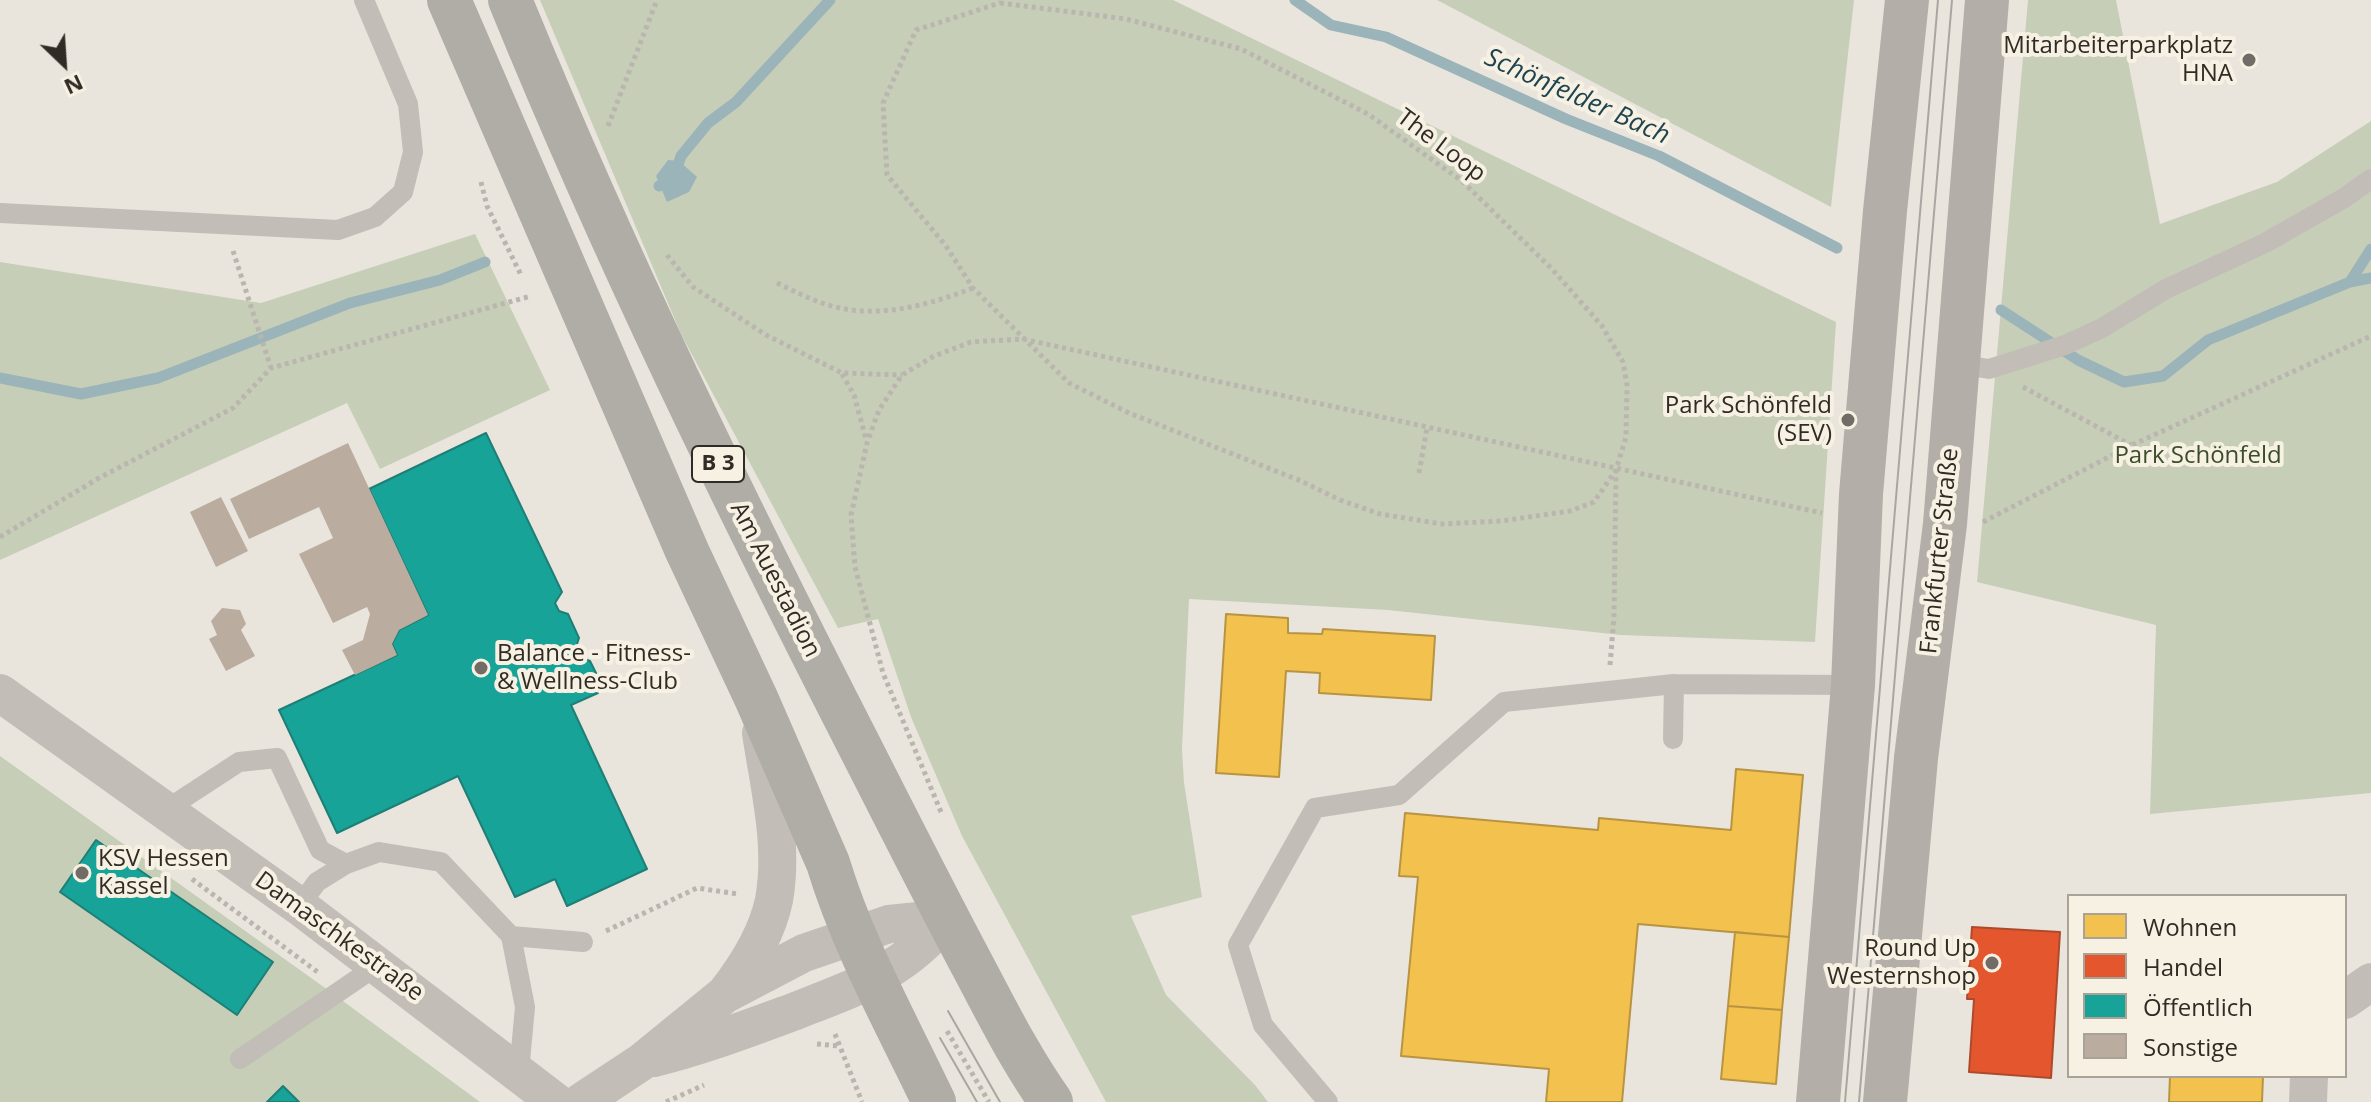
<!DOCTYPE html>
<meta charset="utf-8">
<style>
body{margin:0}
#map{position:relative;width:2371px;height:1102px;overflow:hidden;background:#e9e5dd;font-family:"Open Sans",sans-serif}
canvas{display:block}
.legend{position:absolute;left:2067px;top:894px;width:280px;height:184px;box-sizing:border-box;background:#f7f1e3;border:2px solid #a8a297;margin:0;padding:10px 14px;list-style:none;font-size:24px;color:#312b26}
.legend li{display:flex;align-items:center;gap:16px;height:40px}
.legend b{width:40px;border:2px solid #a8a297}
.north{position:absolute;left:24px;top:24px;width:80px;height:80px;-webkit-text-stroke:6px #f7f1e3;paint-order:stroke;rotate:155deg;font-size:22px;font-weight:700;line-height:32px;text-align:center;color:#312b26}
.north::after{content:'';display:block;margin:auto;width:28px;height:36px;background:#312b26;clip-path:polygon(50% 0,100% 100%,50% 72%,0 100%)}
</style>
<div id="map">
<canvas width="2371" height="1102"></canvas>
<ul class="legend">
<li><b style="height:22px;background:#f2c14e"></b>Wohnen</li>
<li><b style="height:22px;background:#e4572e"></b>Handel</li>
<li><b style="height:22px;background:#17a398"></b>Öffentlich</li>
<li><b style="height:22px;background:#bbaca0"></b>Sonstige</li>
</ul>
<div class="north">N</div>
</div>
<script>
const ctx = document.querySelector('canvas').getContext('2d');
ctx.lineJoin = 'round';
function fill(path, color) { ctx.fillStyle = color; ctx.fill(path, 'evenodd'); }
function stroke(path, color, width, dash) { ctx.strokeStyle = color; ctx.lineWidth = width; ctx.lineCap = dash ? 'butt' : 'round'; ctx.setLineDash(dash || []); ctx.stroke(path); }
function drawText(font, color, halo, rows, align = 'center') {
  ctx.font = font + ' "Open Sans",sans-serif'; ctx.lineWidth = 8; ctx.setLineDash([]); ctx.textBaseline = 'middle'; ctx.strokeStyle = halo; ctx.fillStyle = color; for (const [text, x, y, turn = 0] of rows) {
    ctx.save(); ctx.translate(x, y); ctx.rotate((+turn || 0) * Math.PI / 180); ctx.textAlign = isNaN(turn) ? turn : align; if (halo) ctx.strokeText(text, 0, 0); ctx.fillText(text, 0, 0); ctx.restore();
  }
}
fill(new Path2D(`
 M540 0H1173L1836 322 1815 642 1621 635 1388 610 1189 599 1182 749 1184 783 1202 897 1131 916 1166 995 1255 1085 1268 1102H1106L962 836 911 717 878 619 838 628 681 334Z
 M1437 0H1854L1831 207Z
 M2028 0H2116L2160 224 2277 182 2371 121V793L2150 814 2156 625 1977 582Z
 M475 234 550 390 380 469 347 403 0 560V262L261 303Z
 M0 756 328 990 480 1102H0Z`), '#c6ceb8');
fill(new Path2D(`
 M668 160 679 161 697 177 689 192 667 202 656 176Z`), '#9bb4b9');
const homes = new Path2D(`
 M1226 614 1288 618V633L1322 634 1323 629 1435 636 1431 700 1319 693 1320 673 1286 671 1279 777 1216 773Z
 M1736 769 1803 775 1789 937 1638 924 1622 1102H1546L1549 1069 1401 1056 1418 877 1399 876 1405 813 1598 830 1599 818 1731 830Z
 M1735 932 1789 937 1782 1010 1728 1006Z
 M1728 1006 1782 1010 1776 1084 1721 1079Z
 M2170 1076H2263L2262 1102H2169Z`);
fill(homes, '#f2c14e');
stroke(homes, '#b89442', 2);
const shops = new Path2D(`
 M1972 927 2060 932 2051 1078 1969 1072 1974 999H1967Z`);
fill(shops, '#e4572e');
stroke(shops, '#ae4a2c', 2);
const public = new Path2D(`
 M486 433 562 592 555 603 559 611 568 614 579 638 576 647 582 658 590 661 601 683 598 693 571 705 647 869 567 906 555 879 515 897 458 776 337 833 279 710 397 655 392 644 399 630 428 615 369 489Z
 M96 840 273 962 237 1015 60 892Z
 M283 1086 299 1102H267Z`);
fill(public, '#17a398');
stroke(public, '#1f7f76', 2);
stroke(new Path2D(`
 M1295 0 1331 25 1386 37 1566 119 1659 156 1837 248
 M659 186 674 177 681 156 708 123 736 102 830 0
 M2350 282 2371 249
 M2001 310 2078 360 2124 382 2163 376 2208 340 2350 282 2371 278
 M0 378 81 394 158 378 350 303 440 280 485 262`), '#9bb4b9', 11);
fill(new Path2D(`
 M348 443 428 615 399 630 392 644 397 655 355 675 342 650 363 640 370 614 367 607 333 623 299 554 333 538 319 507 249 539 230 499Z
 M221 497 248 551 216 567 190 512Z
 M222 608 240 610 246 624 241 630 255 656 226 671 209 639 217 635 211 621Z`), '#bbaca0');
stroke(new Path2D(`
 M1000 3 1126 19 1241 49 1368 114 1462 181 1551 268 1602 326 1623 362 1627 385 1626 437 1616 470 1594 502 1570 511 1501 521 1442 524 1380 514 1340 500 1301 481 1129 413 1069 383 973 288 946 246 887 175 883 103 916 30Z
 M608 126 657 0
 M481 182 487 206 521 275
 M233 251 271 368
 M667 255 693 287 766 335 842 373 902 375
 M777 283C792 290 807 298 822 303 873 321 926 306 973 288
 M842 374 854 395 866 439
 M2023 387 2131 445
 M1419 473 1427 428
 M1983 522 2132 445 2371 336
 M0 537 99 478 233 408 271 368 531 296
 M1610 665 1614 617 1616 471
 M941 812 883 673 855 567 851 515 867 443 879 410 902 375 934 356 971 342 1023 339 1822 513
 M192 879 319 973
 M606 931 697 888 738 894
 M947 1031 989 1102
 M835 1034 862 1102
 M817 1044 839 1046
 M666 1102 704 1085`), '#bab6af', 5, [4, 4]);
stroke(new Path2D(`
 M0 213 338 230 375 217 403 192 413 152 408 104 364 0
 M1958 364 1989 369 2065 345 2102 328 2166 289 2265 243 2344 198 2371 179
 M1674 684 1853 685
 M164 811 239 762 277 758 320 850 346 864
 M299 906 317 882 346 864 379 852 441 862 511 936 525 1007 519 1072
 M511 936 583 942
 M240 1059 378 965
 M1328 1102 1263 1025 1238 945 1315 808 1399 795 1504 702 1674 684 1673 739`), '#c2bdb6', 20);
stroke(new Path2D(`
 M0 693 299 906 556 1102
 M726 993C747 966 767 934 774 900 784 845 769 786 761 733
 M2345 1000 2371 982
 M654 1058C702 1046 747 1029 793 1012 856 987 903 973 947 918
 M581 1102 643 1061 724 995 804 953 889 924 947 918
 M2308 1102 2309 1076`), '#c2bdb6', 38);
stroke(new Path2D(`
 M1818 1102 1853 685 1861 494 1885 211 1907 0
 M1885 1102 1916 758 1945 524 1987 0`), '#b3aea7', 44);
stroke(new Path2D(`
 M449 0 687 551 756 698 828 863C853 946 897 1024 934 1102
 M510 0C614 255 735 503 861 749 899 824 937 899 977 974 1000 1018 1022 1061 1051 1102`), '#b0aca6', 44);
stroke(new Path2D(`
 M948 1011 1000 1102
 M940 1038 977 1102
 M1845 1102 1938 0
 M1859 1102 1952 0`), '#a9a6a1', 2);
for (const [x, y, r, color] of [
 [2249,60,8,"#716c66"],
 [1848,420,8,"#716c66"],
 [481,668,8,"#716c66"],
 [82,873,8,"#716c66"],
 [1992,963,8,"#716c66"]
]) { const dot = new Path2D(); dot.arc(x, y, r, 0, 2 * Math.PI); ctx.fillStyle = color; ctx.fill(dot); stroke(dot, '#f7f1e3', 3); }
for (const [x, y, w] of [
 [718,464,52]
]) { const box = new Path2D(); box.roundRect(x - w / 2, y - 18, w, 36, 6); ctx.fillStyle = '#f7f1e3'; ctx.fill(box); stroke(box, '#312b26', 2); }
drawText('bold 22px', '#312b26', null, [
 ["B 3",718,464]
]);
drawText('24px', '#312b26', '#f7f1e3', [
 ["Mitarbeiterparkplatz",2233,46],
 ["HNA",2233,74],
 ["Park Schönfeld",1832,406],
 ["(SEV)",1832,434],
 ["Balance - Fitness-",497,654,"left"],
 ["& Wellness-Club",497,682,"left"],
 ["KSV Hessen",98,859,"left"],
 ["Kassel",98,887,"left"],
 ["Round Up",1976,949],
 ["Westernshop",1976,977]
], 'right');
drawText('24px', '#312b26', '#f7f1e3', [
 ["The Loop",1441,146,37],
 ["Frankfurter Straße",1940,551,-84],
 ["Am Auestadion",775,580,63],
 ["Damaschkestraße",339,937,36]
]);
drawText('24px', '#3b4d2b', '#f7f1e3', [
 ["Park Schönfeld",2198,456]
]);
drawText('italic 26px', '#1f444f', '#f7f1e3', [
 ["Schönfelder Bach",1577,97,24]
]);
</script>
